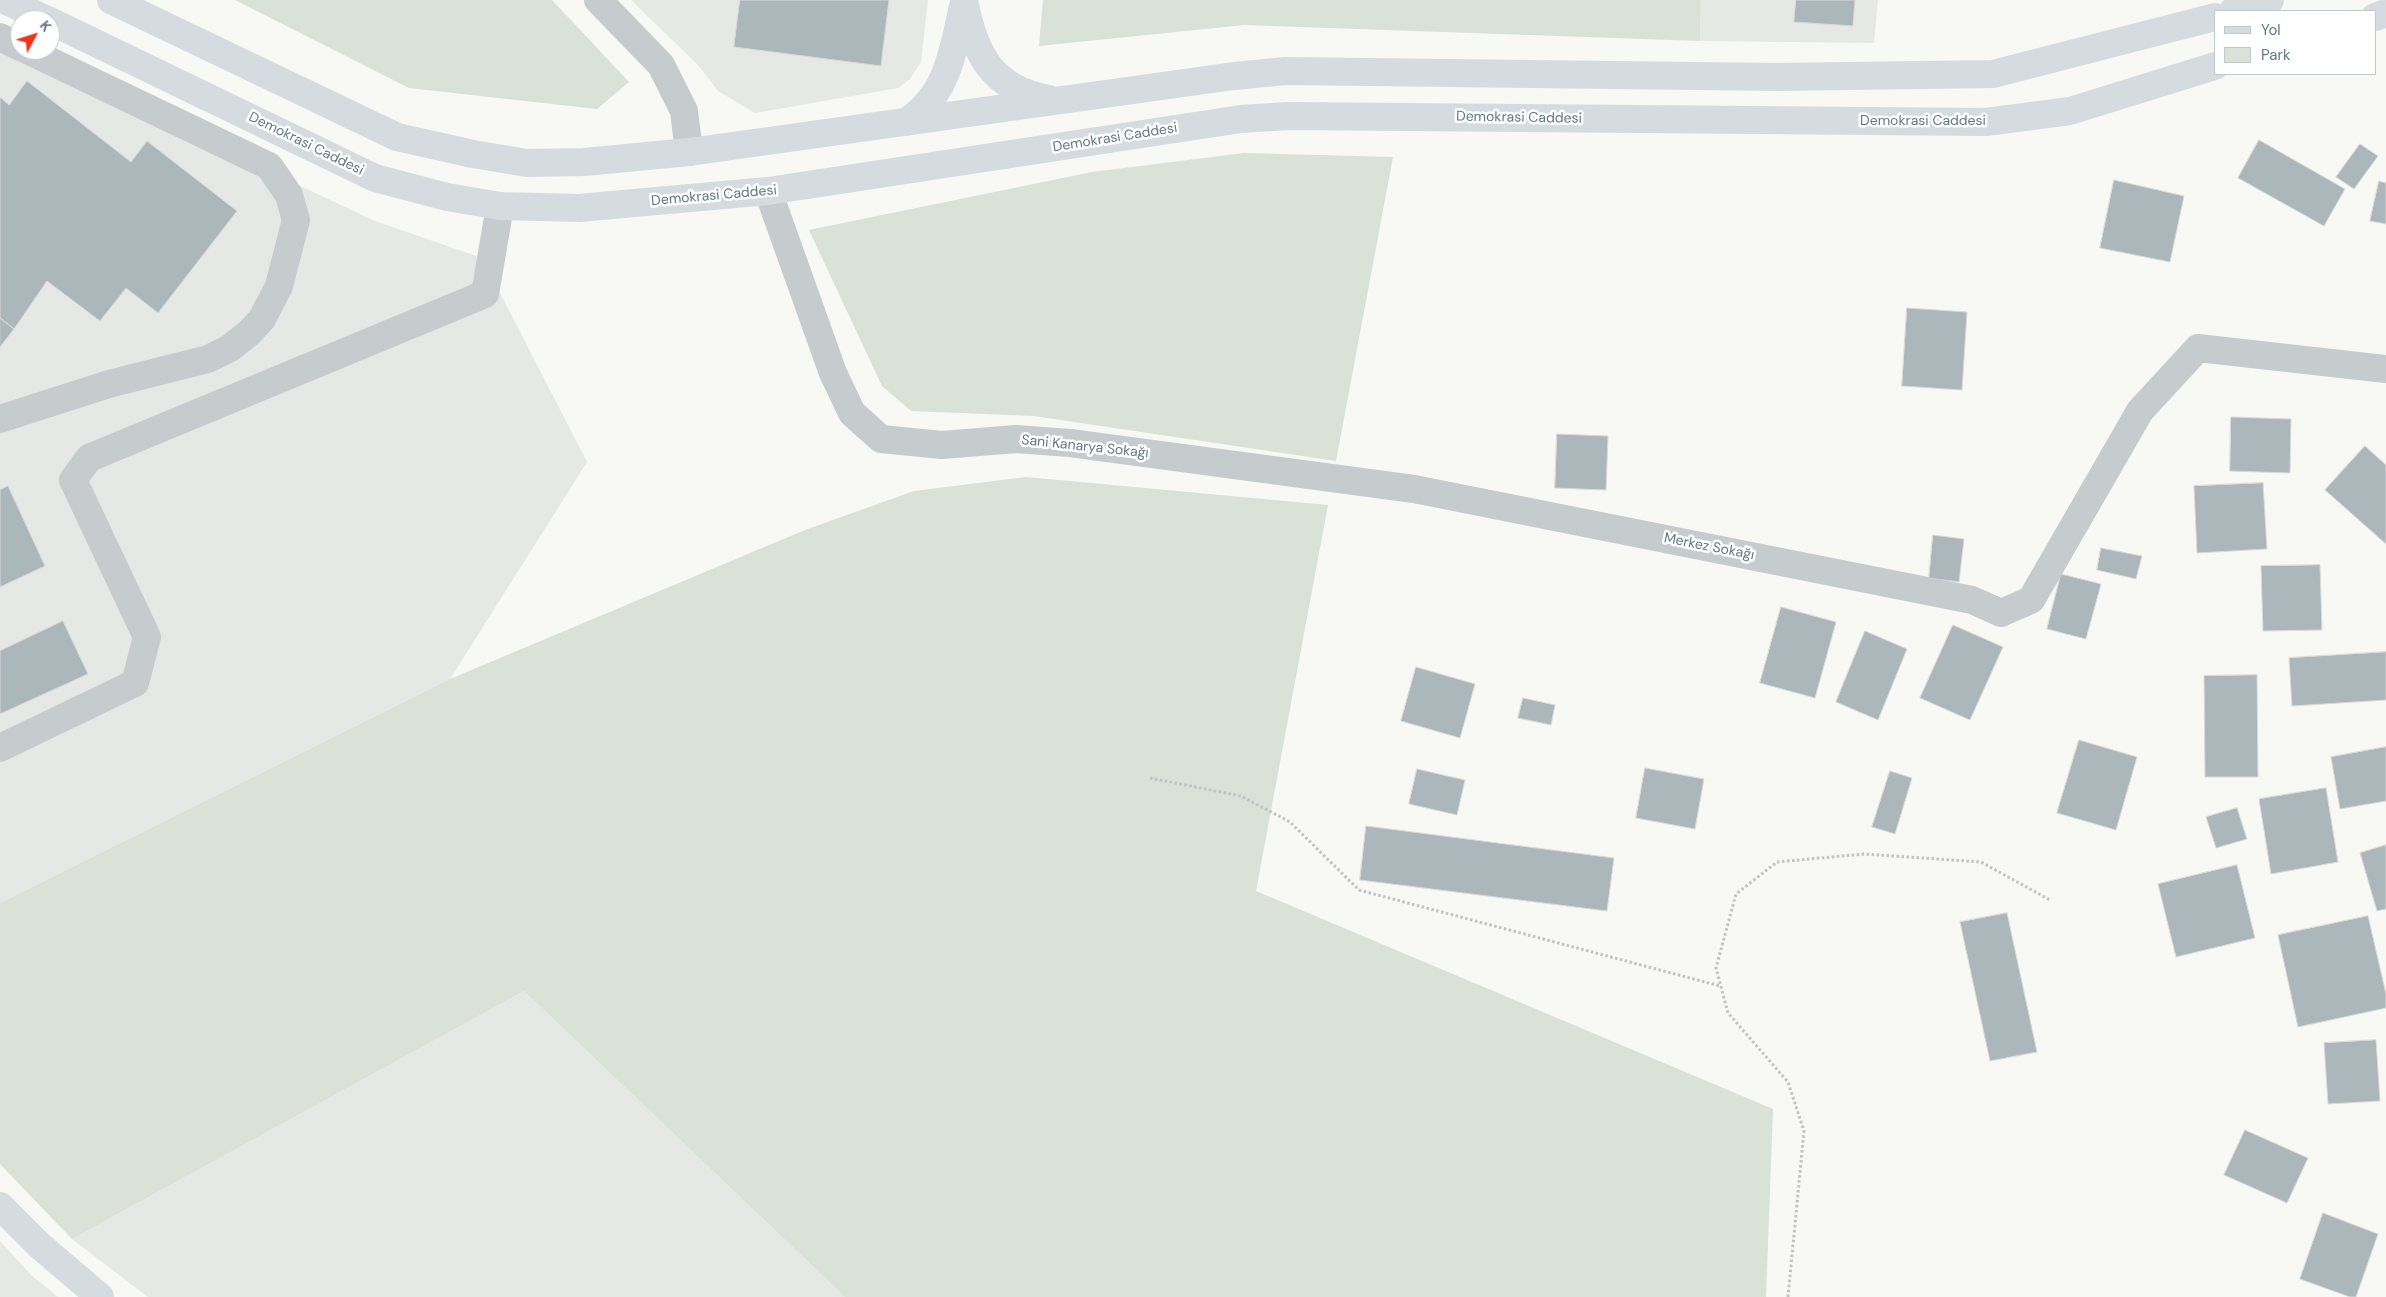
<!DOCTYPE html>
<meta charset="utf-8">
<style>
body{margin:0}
#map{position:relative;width:2386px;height:1297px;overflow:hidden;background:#f8f8f5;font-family:"DM Sans",sans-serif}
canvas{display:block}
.legend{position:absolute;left:2214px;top:10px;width:162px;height:65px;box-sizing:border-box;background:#fff;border:1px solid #bfc9cd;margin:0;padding:6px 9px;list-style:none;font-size:15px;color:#607883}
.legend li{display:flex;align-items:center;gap:10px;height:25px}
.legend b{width:25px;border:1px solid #bfc9cd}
.north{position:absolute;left:10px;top:10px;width:50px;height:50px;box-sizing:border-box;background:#fff;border:1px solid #bfc9cd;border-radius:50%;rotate:50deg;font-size:14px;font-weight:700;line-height:20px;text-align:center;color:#607883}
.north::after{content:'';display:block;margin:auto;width:18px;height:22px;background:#f43119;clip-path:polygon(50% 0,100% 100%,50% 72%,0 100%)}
</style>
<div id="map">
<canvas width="2386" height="1297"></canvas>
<ul class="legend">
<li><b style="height:6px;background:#d5dbde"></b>Yol</li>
<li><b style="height:14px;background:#dae1d6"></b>Park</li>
</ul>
<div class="north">K</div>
</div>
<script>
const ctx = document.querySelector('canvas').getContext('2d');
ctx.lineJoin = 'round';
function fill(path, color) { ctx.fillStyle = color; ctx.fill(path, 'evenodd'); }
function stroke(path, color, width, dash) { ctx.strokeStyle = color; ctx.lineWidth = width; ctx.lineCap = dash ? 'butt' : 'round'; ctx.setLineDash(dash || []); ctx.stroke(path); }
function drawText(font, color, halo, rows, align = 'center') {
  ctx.font = font + ' "DM Sans",sans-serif'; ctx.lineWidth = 5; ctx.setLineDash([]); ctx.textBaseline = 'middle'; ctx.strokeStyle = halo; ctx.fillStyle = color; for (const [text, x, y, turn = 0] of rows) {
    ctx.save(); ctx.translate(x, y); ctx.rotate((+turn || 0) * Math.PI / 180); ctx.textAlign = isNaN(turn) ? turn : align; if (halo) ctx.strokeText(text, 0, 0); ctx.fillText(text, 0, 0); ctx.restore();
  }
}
fill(new Path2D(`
 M631 0H928L921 62 910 79 898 88 755 113 718 91 698 65Z
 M1701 0H1878L1874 43 1700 41Z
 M0 45 375 221 482 258 587 462 450 679 0 903Z
 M524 991 845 1297H148L72 1239Z
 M0 1241 31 1275 58 1297H0Z`), '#e6e8e6');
fill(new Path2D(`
 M235 0H552L629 82 597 109 409 88Z
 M1043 0H1701L1700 41 1244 25 1039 46Z
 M1244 153 1393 157 1336 461 1034 416 911 411 882 386 809 230 1092 172Z
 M1026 477 1328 505 1256 891 1773 1109 1766 1297H845L524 991 72 1239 0 1164V903L450 679 805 530 914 491Z`), '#dae1d6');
const building = new Path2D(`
 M740 0H889L881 66 734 47Z
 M1796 0H1855L1853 26 1794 22Z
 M27 81 131 162 147 141 237 211 158 313 126 288 100 321 47 281 14 329 0 318V97L9 105Z
 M2259 140 2345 189 2324 226 2238 178Z
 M2360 144 2378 156 2354 189 2336 177Z
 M2114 180 2184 196 2170 262 2100 248Z
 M2379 181 2386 183V224L2370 221Z
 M1907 308 1967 312 1962 390 1902 386Z
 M0 318 14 329 0 347Z
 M2231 417 2291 419 2290 473 2230 471Z
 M1557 434 1608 436 1606 490 1555 488Z
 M2365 446 2386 465V544L2325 490Z
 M2263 483 2267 549 2197 553 2194 486Z
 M8 486 45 566 0 587V490Z
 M1933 535 1964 539 1959 582 1929 578Z
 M2101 548 2142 556 2136 579 2097 570Z
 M2320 565 2322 630 2263 631 2261 566Z
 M2061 574 2101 584 2086 639 2047 629Z
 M1781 607 1836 622 1815 698 1760 683Z
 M63 621 88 674 0 714V651Z
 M1953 625 2003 647 1970 720 1920 698Z
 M1865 631 1907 649 1878 720 1836 702Z
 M2386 652V700L2292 706 2289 658Z
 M1416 667 1475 684 1460 738 1401 721Z
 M2257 675 2258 777H2205L2204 676Z
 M1523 698 1555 705 1551 725 1518 718Z
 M2079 740 2137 757 2116 830 2057 813Z
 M2386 747V801L2340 809 2331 757Z
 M1645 768 1704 779 1695 829 1636 818Z
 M1417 769 1465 780 1457 815 1409 804Z
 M1890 771 1912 778 1895 834 1872 827Z
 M2326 788 2338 862 2271 874 2259 799Z
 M2237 808 2247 839 2216 848 2206 817Z
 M1366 826 1614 858 1607 911 1360 880Z
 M2386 845V909L2377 911 2360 853Z
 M2237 865 2255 938 2176 957 2158 884Z
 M2007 913 2037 1052 1990 1061 1960 922Z
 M2368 916 2386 994V1008L2298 1027 2278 935Z
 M2376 1040 2380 1101 2328 1104 2324 1043Z
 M2245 1130 2308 1158 2287 1203 2224 1175Z
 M2323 1213 2378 1234 2356 1297H2350L2300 1279Z`);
fill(building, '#abb7bb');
stroke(building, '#dadad7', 1);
stroke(new Path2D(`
 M1150 778 1241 796 1290 822 1359 890 1720 986
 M1788 1297 1804 1131 1788 1082 1728 1013 1716 968 1736 894 1777 862 1864 854 1981 862 2050 900`), '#bfc3c4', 3, [2.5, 2.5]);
stroke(new Path2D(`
 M598 0 661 65 684 111 689 152
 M0 37 20 47
 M768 191 833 373 852 413 881 439 942 445 1016 439 1070 443 1414 489 1972 600 2001 613 2031 600 2140 411 2198 348 2386 369
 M0 419 109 384 208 359 230 348 249 333 262 319 279 286 296 220 289 195 269 166 27 50
 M0 748 135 683 147 637 73 480 89 458 485 294 500 206`), '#c6cbce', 28);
stroke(new Path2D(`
 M5 0 47 20
 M111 0 397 137 473 154 527 163 584 162 689 152 1234 76 1286 71 1778 77 1993 74 2215 17
 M964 0C974 54 992 89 1049 99
 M2233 11 2270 0
 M2375 17 2386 13
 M50 21 375 178 447 197 500 206 579 208 768 191 1241 119 1288 116 1986 122 2070 111 2215 66
 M906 122C948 95 953 51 963 6
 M0 1206 39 1245 100 1297`), '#d5dbde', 28);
drawText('14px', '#607883', '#fff', [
 ["Demokrasi Caddesi",1519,118,1],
 ["Demokrasi Caddesi",1923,121],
 ["Demokrasi Caddesi",1115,138,-9],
 ["Demokrasi Caddesi",306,144,26],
 ["Demokrasi Caddesi",714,196,-5],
 ["Sani Kanarya Sokağı",1085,447,6],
 ["Merkez Sokağı",1709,547,11]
]);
</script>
